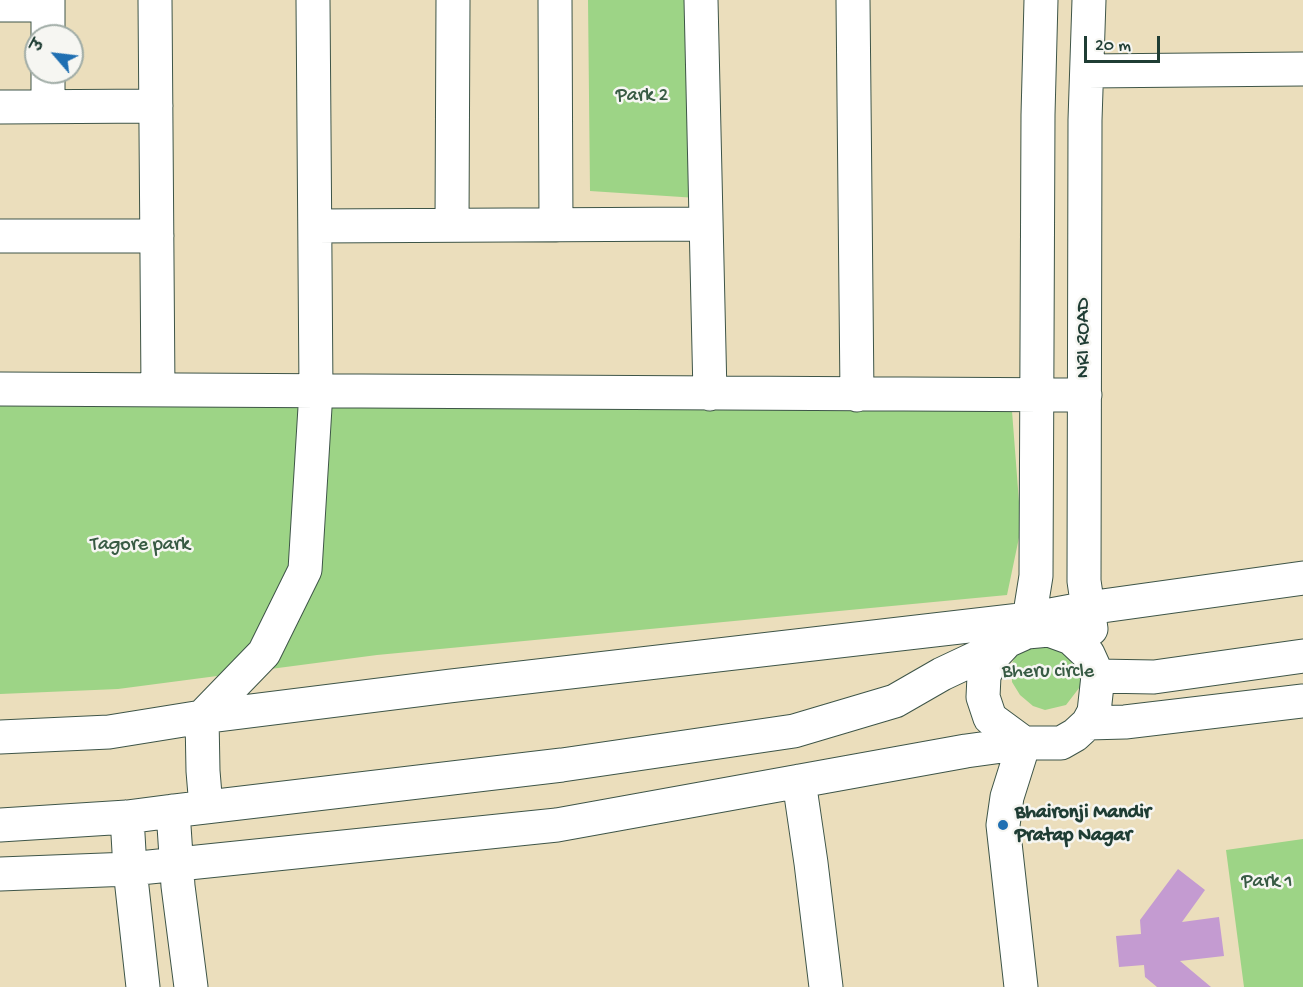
<!DOCTYPE html>
<meta charset="utf-8">
<style>
body{margin:0}
#map{position:relative;width:1303px;height:987px;overflow:hidden;background:#ebdebc;font-family:"Gochi Hand","Playpen Sans Deva",sans-serif}
canvas{display:block}
.north{position:absolute;left:24px;top:24px;width:60px;height:60px;box-sizing:border-box;background:#f6f6f2;border:2px solid #a0aca6;border-radius:50%;rotate:298deg;font-size:16px;font-weight:700;line-height:24px;text-align:center;color:#1f3d34}
.north::after{content:'';display:block;margin:auto;width:21px;height:27px;background:#1f6fb2;clip-path:polygon(50% 0,100% 100%,50% 72%,0 100%)}
.scale{position:absolute;left:1084px;top:36px;width:76px;height:27px;box-sizing:border-box;border:3px solid #1f3d34;border-top:0;padding-left:8px;font-size:18px;line-height:21px;white-space:nowrap;color:#1f3d34;-webkit-text-stroke:4px #f6f6f2;paint-order:stroke}
</style>
<div id="map">
<canvas width="1303" height="987"></canvas>
<div class="north">उ</div>
<div class="scale">20 m</div>
</div>
<script>
const ctx = document.querySelector('canvas').getContext('2d');
ctx.lineJoin = 'round';
function fill(path, color) { ctx.fillStyle = color; ctx.fill(path, 'evenodd'); }
function stroke(path, color, width, dash) { ctx.strokeStyle = color; ctx.lineWidth = width; ctx.lineCap = dash ? 'butt' : 'round'; ctx.setLineDash(dash || []); ctx.stroke(path); }
function drawText(font, color, halo, rows, align = 'center') {
  ctx.font = font + ' "Gochi Hand",sans-serif'; ctx.lineWidth = 5; ctx.setLineDash([]); ctx.textBaseline = 'middle'; ctx.strokeStyle = halo; ctx.fillStyle = color; for (const [text, x, y, turn = 0] of rows) {
    ctx.save(); ctx.translate(x, y); ctx.rotate((+turn || 0) * Math.PI / 180); ctx.textAlign = isNaN(turn) ? turn : align; if (halo) ctx.strokeText(text, 0, 0); ctx.fillText(text, 0, 0); ctx.restore();
  }
}
fill(new Path2D(`
 M588 0H695L697 198 590 191Z
 M0 406 1012 411 1021 528 1007 595 377 655 118 689 0 694Z
 M1061 639 1086 679 1066 705 1045 710 1033 706 1020 695 1012 682V663L1019 650Z
 M1303 839V987H1244L1226 850Z`), '#9dd486');
fill(new Path2D(`
 M1178 869 1205 890 1182 922 1219 917 1224 956 1180 961 1211 987H1157L1145 977 1144 965 1119 967 1116 936 1141 934 1140 920Z`), '#c49bd1');
const minor = new Path2D(`
 M48 0V36
 M155 0 158 390
 M555 0 556 225
 M701 0 710 394
 M853 0 857 395
 M1089 0 1085 120 1084 581 1091 629
 M0 5H48
 M1087 71 1303 69
 M48 72V106
 M0 107 156 106
 M452 225 453 0
 M315 226 706 224
 M0 236H157
 M0 389 1085 395
 M1027 632 1036 576 1038 115 1041 0
 M1098 676 1154 677 1303 656
 M1088 723 1125 722 1303 701
 M0 737 109 732 202 717 450 686 1029 619 1088 608 1303 578
 M799 781 811 863 826 987
 M206 807 203 771 202 717 264 653 305 570 316 391 313 0
 M173 811 178 886 191 987
 M127 817 130 869 143 987
 M0 825 127 817 173 811 562 765 794 731 895 701 942 674 976 658 993 656
 M0 874 130 869 557 825 966 751 1024 743H1061L1075 735 1088 723 1094 712 1098 676 1088 654 1071 638 1049 630 1027 632 1007 641 993 656 984 676 983 697 990 718 1024 743
 M1021 987 1003 825 1007 797 1024 743`);
stroke(minor, '#3e5548', 35);
stroke(minor, '#fff', 33);
for (const [x, y, r, color] of [
 [1003,825,6,"#1f6fb2"]
]) { const dot = new Path2D(); dot.arc(x, y, r, 0, 2 * Math.PI); ctx.fillStyle = color; ctx.fill(dot); stroke(dot, '#f6f6f2', 2); }
drawText('20px', '#385b44', '#f6f6f2', [
 ["Park 2",642,97],
 ["Tagore park",140,546],
 ["Bheru circle",1048,673],
 ["Park 1",1267,883]
]);
drawText('20px', '#1f3d34', '#f6f6f2', [
 ["NRI ROAD",1085,338,-90]
]);
drawText('bold 20px', '#1f3d34', '#f6f6f2', [
 ["Bhaironji Mandir",1015,814],
 ["Pratap Nagar",1015,837]
], 'left');
</script>
